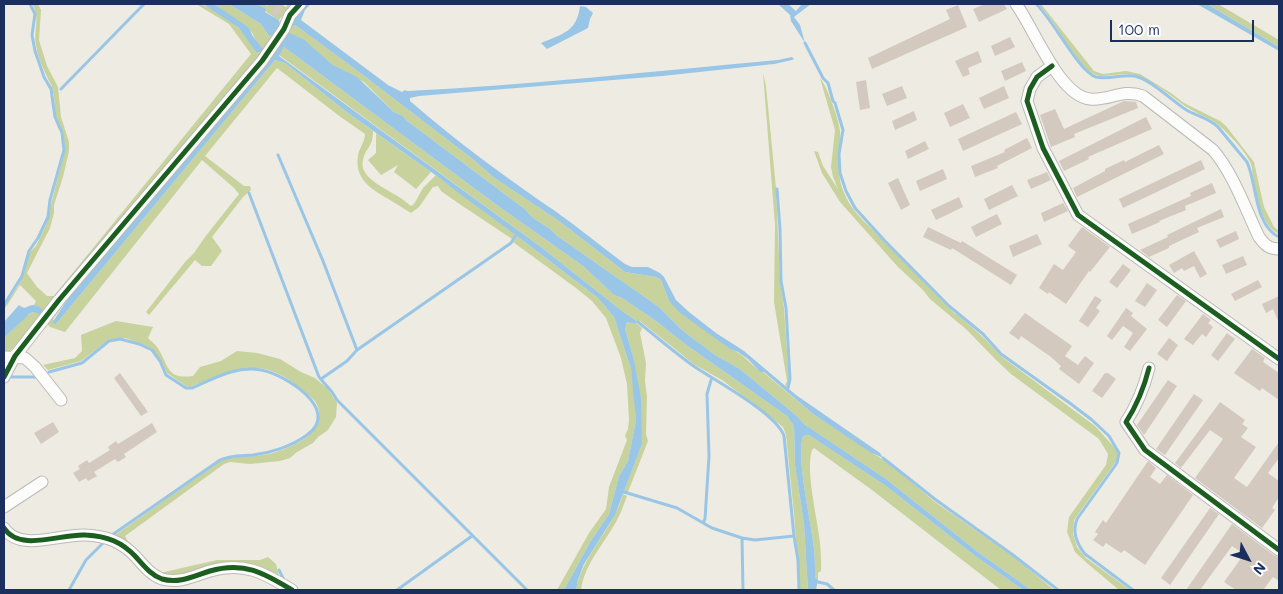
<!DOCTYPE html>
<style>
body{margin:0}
#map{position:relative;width:1283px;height:594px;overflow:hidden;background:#eeebe2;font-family:Mali,sans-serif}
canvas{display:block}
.frame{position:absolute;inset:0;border:5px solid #1b2f5e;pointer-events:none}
.north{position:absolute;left:1223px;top:534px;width:50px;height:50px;-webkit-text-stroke:4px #fff;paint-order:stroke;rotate:130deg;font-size:14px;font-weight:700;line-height:20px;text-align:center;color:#1b2f5e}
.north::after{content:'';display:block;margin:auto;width:18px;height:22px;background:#1b2f5e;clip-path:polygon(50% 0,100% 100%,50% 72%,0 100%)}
.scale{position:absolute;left:1110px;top:20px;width:144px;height:22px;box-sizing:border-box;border:2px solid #1b2f5e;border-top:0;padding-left:6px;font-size:15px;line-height:18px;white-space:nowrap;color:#1b2f5e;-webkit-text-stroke:4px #fff;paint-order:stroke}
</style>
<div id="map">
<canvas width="1283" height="594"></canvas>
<div class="frame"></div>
<div class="north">N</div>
<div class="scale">100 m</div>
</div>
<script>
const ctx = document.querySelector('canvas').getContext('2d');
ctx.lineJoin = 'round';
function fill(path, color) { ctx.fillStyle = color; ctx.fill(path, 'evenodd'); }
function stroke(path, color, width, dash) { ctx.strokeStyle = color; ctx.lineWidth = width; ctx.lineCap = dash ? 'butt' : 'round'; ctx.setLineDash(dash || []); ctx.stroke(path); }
fill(new Path2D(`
 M32 4H38L41 10 39 40 47 66 58 87 61 117 69 142V151L63 177 54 205V213L50 228 27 273 37 287 47 296H54L251 54 229 24 196 4C208 4 231 21 240 29 246 36 251 44 256 52L259 46 250 29 214 4H229L261 24 269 36 274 35 260 60 40 321 10 351 4 354V336C15 332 24 311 37 312L38 308 34 305 36 301 20 285 4 310V307L18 286 25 270 29 253 36 246 46 225 65 149C64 136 58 128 56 116 54 106 55 95 51 85 45 72 38 60 36 45 33 32 41 16 32 4Z
 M250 4H265L267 6 269 4H281L286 7 288 4H292L279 20 265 11 263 7Z
 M1038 4H1041L1094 71 1103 74 1126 71 1140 74 1171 93 1184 103 1220 121 1226 126 1254 162 1264 207 1274 227 1279 231V234C1260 224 1257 197 1253 177 1252 172 1253 167 1250 162 1245 151 1233 139 1224 130 1213 118 1198 115 1185 106 1171 96 1153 81 1137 76 1122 70 1105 81 1092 73 1072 59 1057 23 1038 4Z
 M1207 4H1218L1279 40V47Z
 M291 15 295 25 355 69 474 160 493 177 559 221 625 272 656 277 661 280 669 301 730 349C746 354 753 369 763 372L813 414 891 465 935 502 1014 557 1054 590H1031L978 552 886 479 804 424 798 417 740 369 715 355 682 330 659 307 556 235C548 224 532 221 526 210L406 120 403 116 394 112 364 82 333 65 307 44 279 42 280 48 69 297 53 319 56 324 275 60 285 63 348 113 373 131C373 148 366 146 363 160 358 179 390 190 402 199 405 201 408 204 411 206L414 204 423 188 436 175 515 234 512 239 458 203 441 191 438 186 433 187 419 207 411 213C404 209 397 204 390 200 373 190 354 180 358 156 359 148 365 142 365 134L338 115 277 68 205 156 244 186H250L251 190 243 197 212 237 222 251 211 266H202L195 260 149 315 146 312 185 262 194 253 205 237 239 194 234 188 202 160 65 332 50 327 48 325 47 320Z
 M284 47 494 203 583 266 614 295 622 298 656 321 685 344 787 416 794 426 795 465 804 524 808 590H800L794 514 786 435 783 427 778 423 722 380 695 365 640 321 638 322 622 311 541 247 279 55Z
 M763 73 766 86 776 188 780 281 784 308 789 381 787 387 785 385 787 381 774 302 775 225Z
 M820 78C827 86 839 120 840 131 842 154 834 171 845 195 852 211 864 221 876 233 902 260 928 286 954 313L958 315 984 338 1002 357 1095 426 1114 447 1118 453 1117 460 1074 520 1073 534 1077 547 1086 558 1130 590H1119L1088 564 1075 552 1067 532 1069 517 1106 465 1108 454 1099 439 1011 374 995 359 967 330 930 299 923 290 898 267 840 202 822 173 814 151 818 152 823 166 838 189 833 177 831 167 835 130Z
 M376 133 431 172 416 189 394 172 398 165 381 175 368 160 376 153Z
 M517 236 598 298 614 317 631 369 634 387 636 420 628 461 619 476 609 514 590 542 564 590H557L589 533 606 509 609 487 627 440 625 436 628 429 629 420 627 384 621 358 606 318 592 301 576 288 513 242Z
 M116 321 153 327 148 338C151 341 155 344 157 347 169 364 165 380 193 376L200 367 221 361 237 351 257 353 280 359 301 372 315 378 328 389 337 403 336 417 328 430 318 437 313 443 297 452 290 458 280 461 250 464 230 462 224 464 125 536 130 545 114 536 220 461 226 458C241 456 255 457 269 454 293 448 332 431 315 401 266 355 248 364 190 387L186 386 167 373 160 359 151 348 126 338 111 339 103 344 81 361 48 370 43 365 75 358 82 351 81 335Z
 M627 322 635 324 636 323 642 328 640 333 646 363 645 381 647 397 646 434 648 441 628 492 624 491 642 444 633 356 625 329Z
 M809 435 886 486 974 555 1023 590H1001L872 490 814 448 812 450C805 470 818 521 820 543 821 552 821 562 821 571L818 573V580L815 577C815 565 815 553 813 541 810 517 796 456 803 436Z
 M623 494 627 496C624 503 622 511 618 518 606 542 585 562 581 590H576C581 562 601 541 614 516 618 509 621 501 623 494Z
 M268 557 276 564 279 576 262 569 177 576H171L160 573 217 560H260Z`), '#c8d29c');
fill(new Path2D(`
 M203 4H214L244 24 250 29 252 35 263 49 261 52H256L239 28Z
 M229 4C241 4 256 2 266 9L265 12 279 20 281 29 274 35 269 36 261 24Z
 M304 4H311L305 10 301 20 388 85 402 92 405 90 407 91C531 85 655 71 778 60L792 57 794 59 792 60 774 64 662 76 419 96 410 98V101C456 141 505 177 555 211 579 228 602 247 625 264L632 267H648L660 273 664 277 676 300 689 312 716 333 744 351 796 395 880 453 883 458 870 452 813 414 764 372H760L748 359 738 352 730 349 679 312 669 301 661 280 656 277 625 272 559 221 493 177 474 160 355 69 295 25 291 27 294 17Z
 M778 4H788L796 11 802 4H811L794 17 800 25 805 43 791 21 790 15Z
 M1197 4H1207L1279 47V51Z
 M580 6 586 7 593 13 590 19 588 28 547 49 541 43C562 34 577 32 580 6Z
 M287 32 303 39 333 65 357 77 394 112 403 116 406 120 526 210C532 221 548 224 556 235L659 307 682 330 715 355 740 369 798 417 804 424 886 479 978 552 1031 590H1023L974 555 886 486 809 435 803 436C796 456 810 517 813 541 815 553 815 565 815 577L818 580 816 590H808L804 524 795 465 794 426 787 416 685 344 656 321 622 298 614 295 583 266 494 203 284 47 279 56 541 247 622 311 638 322 635 324 627 322 625 329 633 356 641 398 642 444 615 515 584 564 578 580 576 590H564L590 542 609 514 619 476 628 461 636 420 631 369 614 317 598 298 517 236 456 191 441 179 348 113 285 63 275 60 56 324 52 323 69 297 279 48V42Z
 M19 305C26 311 27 305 34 305L40 307 44 312 40 315C31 308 28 316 22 321 17 326 12 330 6 336H4V322Z`), '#99c6e7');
stroke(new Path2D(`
 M1036 4C1053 19 1078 71 1096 77 1108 80 1122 74 1134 76 1151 79 1173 102 1188 111 1198 116 1210 119 1218 127L1247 162C1257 183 1254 225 1279 237
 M805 43 823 78 828 83 833 101 835 103 843 130 839 154 840 173 846 191 855 208 885 241 949 306 983 334 1001 354 1071 404 1092 420 1109 436 1119 453 1117 463 1077 519C1072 532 1076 543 1085 554L1133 590
 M61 89 144 4
 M278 155 323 261 357 350 511 243 516 235
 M777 189 780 229 781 281 786 308 790 379 788 388
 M249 193 319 377 332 392 337 400 527 590
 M4 305 22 276 29 251 38 238 48 217 50 200 64 150 62 133 55 117 51 89 44 77 35 51 32 35 35 14 30 4
 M638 322C657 337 675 353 695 367 716 381 777 414 784 436L794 536
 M49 372 82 363 109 341 120 339 139 344 152 350 160 361 166 375 186 388H192C213 379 237 365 261 370 285 374 342 410 307 435 292 446 271 453 253 455 241 456 231 455 220 460L112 535
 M7 377H36
 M321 379 347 361 357 350
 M883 458 936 500 1013 555 1058 590
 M624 492 677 508 712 528 742 538 755 540 794 536 798 560 799 590
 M703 523 705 519 709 456 707 394 711 380
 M742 538 743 590
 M279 570 284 580
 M818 582 827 584 834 590
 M69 590 86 560 105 541
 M397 590 472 536`), '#99c6e7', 3);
fill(new Path2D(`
 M277 4 283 9 276 17 270 12Z
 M985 4H1004L1007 9 979 22 973 9Z
 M958 5 967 27 872 69 868 58 950 19 946 10Z
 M1010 37 1015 47 995 56 991 46Z
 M978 51 982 62 968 68 970 74 963 77 955 61Z
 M1022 62 1026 71 1005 81 1001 71Z
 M866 80 870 108 860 110 856 82Z
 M902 86 907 98 887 106 882 94Z
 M1004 86 1009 98 984 109 979 98Z
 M1124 101 1136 102 1138 108 1074 134 1075 137 1051 147 1040 115 1055 109 1064 129Z
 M963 104 970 118 950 127 944 113Z
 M914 111 917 120 895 130 892 121Z
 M1016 112 1022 124 963 151 958 139Z
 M1146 117 1152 129 1088 157 1089 159 1064 171 1059 161Z
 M1027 138 1032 148 997 166 998 168 975 177 971 166 1005 152 1004 150Z
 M925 141 929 149 908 159 905 151Z
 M1159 145 1164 154 1077 197 1073 188 1105 171V169L1124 160 1125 162Z
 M1201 160 1205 169 1123 208 1119 199Z
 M943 169 947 179 920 191 916 181Z
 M1047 172 1051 180 1031 189 1027 180Z
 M898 178 910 205 901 210 888 183Z
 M1212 183 1216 193 1185 206 1186 210 1159 221 1160 222 1132 234 1128 224 1191 196 1190 193Z
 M1012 185 1018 196 989 210 984 199Z
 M959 197 963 207 936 220 931 210Z
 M1063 203 1068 211 1044 222 1041 213Z
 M1221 209 1224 217 1197 228 1199 232 1169 246V248L1149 257 1140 250 1168 237 1167 235Z
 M997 214 1002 224 976 237 971 227Z
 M928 227 961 243 962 241 1017 275 1011 285 952 248 951 250 923 237Z
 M1082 227 1110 247 1090 272 1089 271 1066 304 1049 292 1048 294 1039 288 1054 264 1063 270 1076 252 1068 246Z
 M1236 231 1239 239 1220 248 1216 240Z
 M1037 234 1042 244 1013 257 1009 246Z
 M1194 251 1207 274 1200 278 1194 266 1184 271 1182 268 1174 273 1169 265Z
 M1243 256 1247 265 1226 274 1222 265Z
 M1123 264 1131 270 1117 288 1109 282Z
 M1258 280 1262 287 1235 301 1231 294Z
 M1147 283 1157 290 1145 307 1135 301Z
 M1177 295 1186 301 1167 327 1158 320Z
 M1095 296 1102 300 1096 308 1100 311 1088 327 1079 321Z
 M1279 296V323L1273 309 1266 313 1262 304Z
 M1126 308 1133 313 1131 316 1147 329 1130 351 1124 347 1133 333 1123 326 1112 340 1107 336Z
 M1025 313 1072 346 1065 356 1078 365 1085 356 1094 363 1079 384 1059 369 1061 366 1051 357 1021 336 1019 340 1009 333Z
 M1203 314 1211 320 1208 323 1213 327 1206 337 1202 334 1193 345 1184 339Z
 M1227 333 1235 339 1218 361 1211 355Z
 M1169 338 1178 345 1167 361 1157 354Z
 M1252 349 1265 358 1263 362 1279 373V400L1262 388 1260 391 1234 373Z
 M120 373 148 412 141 416 114 378Z
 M1105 373H1108L1116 379 1102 398 1092 391Z
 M1168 380 1177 386 1144 435 1137 425Z
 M1194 394 1203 400 1165 455 1156 449Z
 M1220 402 1245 420 1242 424 1248 428 1241 437 1256 447 1234 478 1247 487 1279 442V458L1268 473 1279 481V497L1272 508 1275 510 1262 528 1195 478 1223 439 1210 430 1181 468 1175 463Z
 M53 422 59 432 41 444 34 433Z
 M152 423 157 432 124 454 126 457 118 462 115 459 94 472 97 476 88 481 86 478 79 482 73 473 80 469 78 466 87 460 89 463 110 450 108 447 116 441 118 444Z
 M1148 461 1156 468 1150 477 1160 484 1167 475 1193 495 1145 565 1124 550 1121 553 1106 543 1103 547 1093 540 1098 534 1095 532 1103 520 1106 523Z
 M1210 508 1219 514 1170 585 1161 578Z
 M1232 524 1275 556 1279 557V581L1273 577 1263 590H1236L1224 582 1244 554 1232 546 1200 590H1186Z`), '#d3c9bf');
const minor = new Path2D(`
 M1016 4C1034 28 1059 96 1090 99 1110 101 1122 88 1143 96L1213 150C1233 173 1246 210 1259 237 1265 245 1269 249 1279 249
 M1052 66 1037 77 1030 89 1027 101 1043 148 1078 215 1279 359
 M4 357 25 358 35 367 61 400
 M1149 368C1144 388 1137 405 1126 422L1145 450 1279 550
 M4 377 15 356 59 300 262 61 284 29 290 15 300 4
 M4 507 42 482
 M4 528C20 553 62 533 86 535 107 536 122 542 136 557 144 566 151 575 162 579 179 584 194 576 210 571 244 561 264 573 292 590`);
stroke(minor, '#babab8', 13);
stroke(minor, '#fcfcfb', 11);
stroke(new Path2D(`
 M1052 66 1037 77 1030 89 1027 101 1043 148 1078 215 1279 359
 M1149 368C1144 388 1137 405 1126 422L1145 450 1279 550
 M4 377 15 356 59 300 262 61 284 29 290 15 300 4
 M4 528C20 553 62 533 86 535 107 536 122 542 136 557 144 566 151 575 162 579 179 584 194 576 210 571 244 561 264 573 292 590`), '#1b5e20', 5);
</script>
